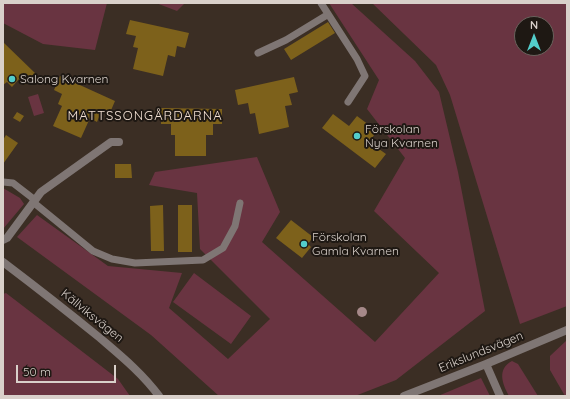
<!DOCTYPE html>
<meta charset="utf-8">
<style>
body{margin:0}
#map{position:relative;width:570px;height:399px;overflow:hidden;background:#3b2e24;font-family:Quicksand,sans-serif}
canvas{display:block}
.frame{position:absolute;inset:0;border:4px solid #d9d0ca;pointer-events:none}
.north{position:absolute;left:514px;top:16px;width:40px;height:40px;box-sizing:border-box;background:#1e1813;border:1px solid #69625c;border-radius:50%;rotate:0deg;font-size:11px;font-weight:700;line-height:16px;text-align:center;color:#d9d0ca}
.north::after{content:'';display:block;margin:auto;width:14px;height:18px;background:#53cdcb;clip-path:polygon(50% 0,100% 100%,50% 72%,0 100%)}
.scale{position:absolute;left:16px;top:365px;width:100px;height:18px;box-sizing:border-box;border:2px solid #d9d0ca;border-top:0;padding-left:5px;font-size:12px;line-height:14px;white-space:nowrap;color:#d9d0ca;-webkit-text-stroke:3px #1e1813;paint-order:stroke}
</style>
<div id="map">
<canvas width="570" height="399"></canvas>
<div class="frame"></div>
<div class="north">N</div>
<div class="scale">50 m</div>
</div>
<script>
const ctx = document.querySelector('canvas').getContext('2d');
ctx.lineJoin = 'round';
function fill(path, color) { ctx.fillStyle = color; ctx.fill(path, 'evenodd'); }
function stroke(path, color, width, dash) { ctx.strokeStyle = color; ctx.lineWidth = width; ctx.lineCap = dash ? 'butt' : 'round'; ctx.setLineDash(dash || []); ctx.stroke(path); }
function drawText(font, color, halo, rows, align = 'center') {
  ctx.font = font + ' Quicksand,sans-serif'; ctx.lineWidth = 4; ctx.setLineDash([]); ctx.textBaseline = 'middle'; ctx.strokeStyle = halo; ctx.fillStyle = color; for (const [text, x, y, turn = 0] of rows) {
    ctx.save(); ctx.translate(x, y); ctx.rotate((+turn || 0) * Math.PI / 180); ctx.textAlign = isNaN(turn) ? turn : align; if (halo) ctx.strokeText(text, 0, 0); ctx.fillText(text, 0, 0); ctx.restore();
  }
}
fill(new Path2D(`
 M3 3H107L95 50 43 44 3 23Z
 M156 3H185L177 11Z
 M329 3H351L415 61 439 92 458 172 485 311 396 380 355 396H219L151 335 17 237 37 215 108 266 182 273 169 308 228 359 270 319 200 249 197 193 149 185 155 172 257 157 280 212 262 242 375 342 439 273 374 211 405 158 367 109 379 80Z
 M372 3H567V306L520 324 450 95 436 65ZM522 24H546V48H522Z
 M38 94 44 113 34 116 28 97Z
 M3 188 20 198 24 204 3 229Z
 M194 273 251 316 231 344 173 302Z
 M6 293 118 379 130 396H3V294Z
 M567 340V396H565L550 370V356Z
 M512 361 518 364 538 396H509C502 383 497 369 512 361Z
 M481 378 490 396H438Z`), '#693441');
fill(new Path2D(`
 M130 20 189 33 185 48 177 46 175 57 168 55 163 76 133 69 138 48 133 47 136 36 126 34Z
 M328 22 335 33 291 60 284 49Z
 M3 42 36 74 25 85 19 79 12 87 7 82 3 85Z
 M60 76 115 101 109 115 101 112 97 122 90 118 81 138 53 126 62 106 58 104 62 94 54 90Z
 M294 77 298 92 289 94 292 105 285 106 289 127 259 134 255 113 250 114 248 103 238 105 235 90Z
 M161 108 222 109V124H213V135H206V156H175V135H171V124H161Z
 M17 112 24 116 20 122 13 118Z
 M333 114 349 126 357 116 377 131 369 142 386 154 375 168 322 128Z
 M6 135 18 143 3 164V140Z
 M115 164H131L132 178H115Z
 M163 205 164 251H151L150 206Z
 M178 205H192V252H178Z
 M291 220 313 237 308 244 311 247 302 258 276 238Z`), '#7d611b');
stroke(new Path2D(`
 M321 3 357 59 365 76 348 102
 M258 53 286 40 327 15
 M3 182 13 183 35 200
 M33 202 93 251 112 259 135 263 203 260 223 248 235 226 240 203`), '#7f7674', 7);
stroke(new Path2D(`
 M3 240 7 238 41 192 111 142H119
 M486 364 500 396
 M404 396 486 364 567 330`), '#7f7674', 8);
stroke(new Path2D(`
 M3 262C36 287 68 312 100 338 121 356 142 373 159 396`), '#7f7674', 8);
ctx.fillStyle = '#a68989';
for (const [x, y] of [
 [362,312]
]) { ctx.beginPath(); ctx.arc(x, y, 5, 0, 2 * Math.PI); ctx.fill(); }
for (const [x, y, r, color] of [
 [12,79,4,"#53cdcb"],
 [357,136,4,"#53cdcb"],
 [304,244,4,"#53cdcb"]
]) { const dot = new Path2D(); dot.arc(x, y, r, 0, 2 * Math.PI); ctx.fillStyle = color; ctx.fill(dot); stroke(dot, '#1e1813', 1.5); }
drawText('12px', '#d9d0ca', '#1e1813', [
 ["Salong Kvarnen",20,79],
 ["Förskolan",365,129],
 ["Nya Kvarnen",365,143],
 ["Förskolan",312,237],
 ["Gamla Kvarnen",312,251]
], 'left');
drawText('12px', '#d9d0ca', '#1e1813', [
 ["Källviksvägen",92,316,39],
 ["Erikslundsvägen",481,352,-22]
]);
ctx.letterSpacing = '1px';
drawText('13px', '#f2e0d3', '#1e1813', [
 ["MATTSSONGÅRDARNA",145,116]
]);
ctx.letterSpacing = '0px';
</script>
